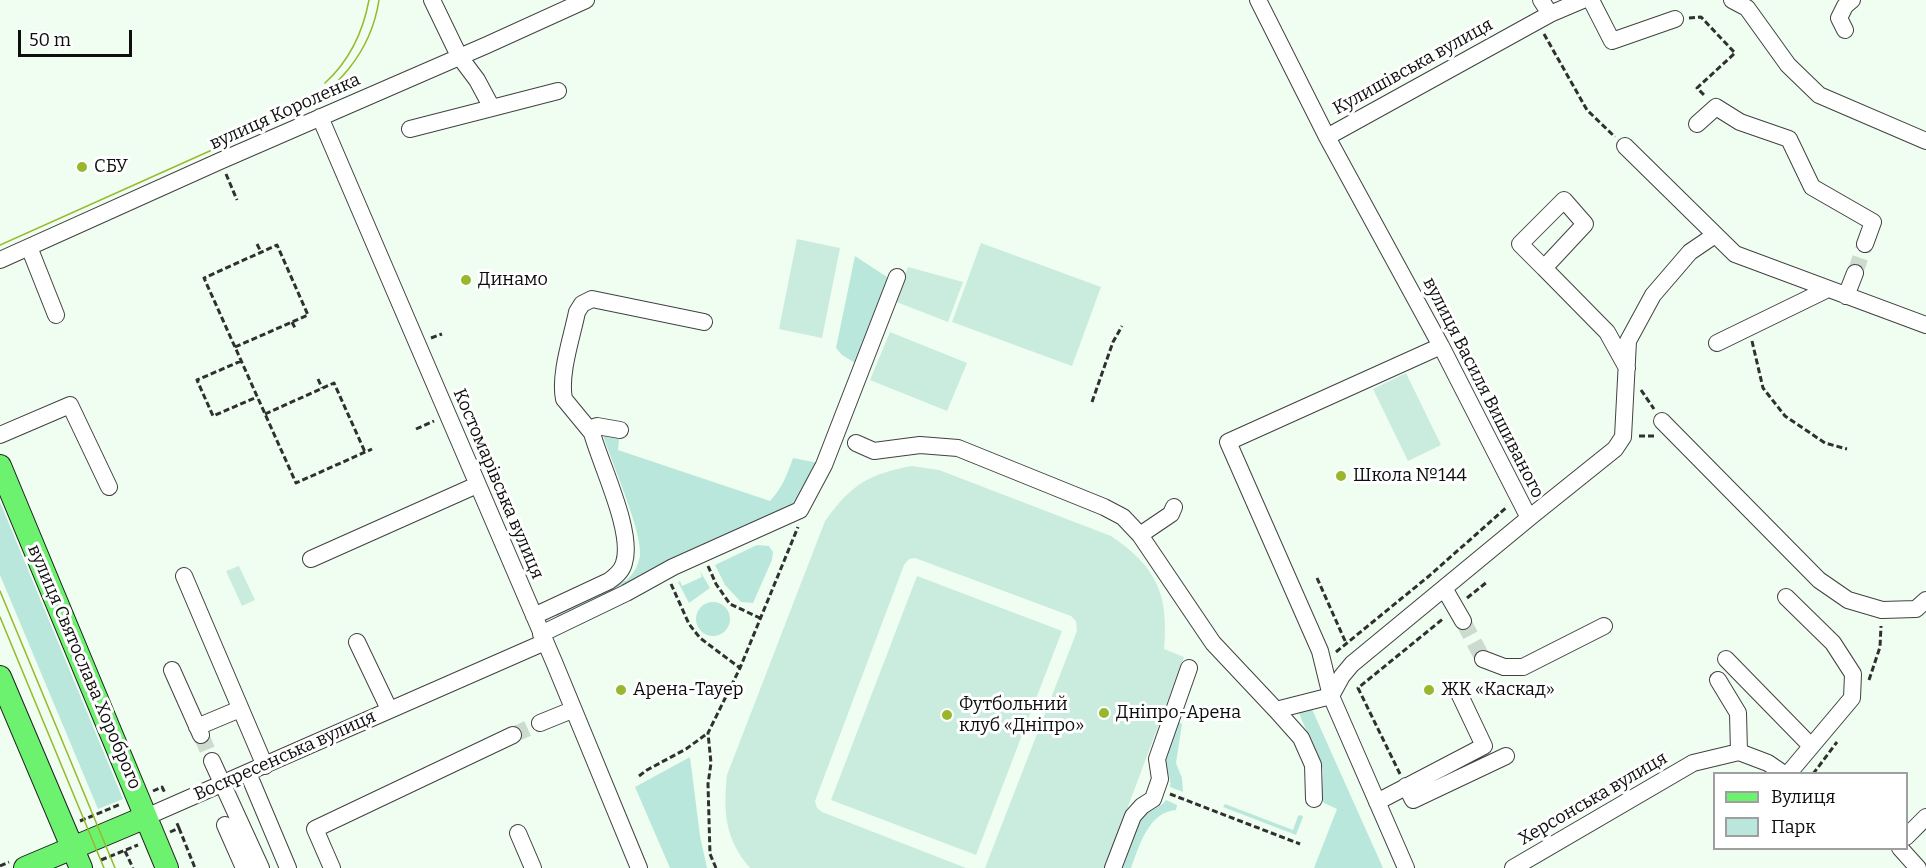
<!DOCTYPE html>
<meta charset="utf-8">
<style>
body{margin:0}
#map{position:relative;width:1926px;height:868px;overflow:hidden;background:#effef0;font-family:Bitter,serif}
canvas{display:block}
.legend{position:absolute;left:1713px;top:772px;width:195px;height:78px;box-sizing:border-box;background:#fff;border:2px solid #9f9f9f;margin:0;padding:8px 10px;list-style:none;font-size:18px;color:#0e0e0e}
.legend li{display:flex;align-items:center;gap:12px;height:30px}
.legend b{width:30px;border:2px solid #9f9f9f}
.scale{position:absolute;left:18px;top:30px;width:114px;height:27px;box-sizing:border-box;border:3px solid #0e0e0e;border-top:0;padding-left:8px;font-size:18px;line-height:21px;white-space:nowrap;color:#0e0e0e;-webkit-text-stroke:4px #fff;paint-order:stroke}
</style>
<div id="map">
<canvas width="1926" height="868"></canvas>
<ul class="legend">
<li><b style="height:8px;background:#6cf26f"></b>Вулиця</li>
<li><b style="height:16px;background:#bae7dc"></b>Парк</li>
</ul>
<div class="scale">50 m</div>
</div>
<script>
const ctx = document.querySelector('canvas').getContext('2d');
ctx.lineJoin = 'round';
function fill(path, color) { ctx.fillStyle = color; ctx.fill(path, 'evenodd'); }
function stroke(path, color, width, dash) { ctx.strokeStyle = color; ctx.lineWidth = width; ctx.lineCap = dash ? 'butt' : 'round'; ctx.setLineDash(dash || []); ctx.stroke(path); }
function drawText(font, color, halo, rows, align = 'center') {
  ctx.font = font + ' Bitter,serif'; ctx.lineWidth = 6; ctx.setLineDash([]); ctx.textBaseline = 'middle'; ctx.strokeStyle = halo; ctx.fillStyle = color; for (const [text, x, y, turn = 0] of rows) {
    ctx.save(); ctx.translate(x, y); ctx.rotate((+turn || 0) * Math.PI / 180); ctx.textAlign = isNaN(turn) ? turn : align; if (halo) ctx.strokeText(text, 0, 0); ctx.fillText(text, 0, 0); ctx.restore();
  }
}
fill(new Path2D(`
 M855 256 890 279 857 364 842 355 836 348Z
 M603 435 615 436 619 439 618 450 770 501C782 488 787 475 793 458L818 463 795 508 629 583 558 617 556 616V613L627 580C634 573 638 566 640 556 643 533 611 461 603 435Z
 M0 502 123 799 98 809 0 575Z
 M757 545 769 546 773 552 772 560 753 603 741 602 725 585 715 565Z
 M700 571 710 588 689 603 678 582 680 581 682 586 702 577Z
 M696 619a17 17 0 1 1 34 0a17 17 0 1 1-34 0Z
 M1311 707 1383 868H1314L1337 809 1324 803 1322 800 1323 770 1299 713V711Z
 M1178 721 1182 724 1176 763 1182 778 1183 792 1170 787C1172 778 1166 772 1165 763 1165 749 1173 734 1178 721Z
 M690 757 700 836 707 868H670L635 787Z
 M1166 800 1177 805 1176 810C1148 812 1139 847 1131 868H1122C1127 854 1133 829 1142 818 1149 809 1160 809 1166 800Z
 M1225 804 1293 830 1298 816 1301 815 1303 817 1296 835 1223 807Z`), '#bae7dc');
fill(new Path2D(`
 M797 239 840 248 822 338 779 329Z
 M981 243 1101 287 1072 366 952 322Z
 M908 267 963 282 948 322 894 301Z
 M890 332 967 363 947 411 870 380Z
 M1406 373 1441 445 1408 461 1373 389Z
 M912 466 939 470 1111 536C1157 567 1169 595 1164 649L1184 657 1105 868H985L1077 631 1076 621 1071 616 915 558 909 559 904 565 815 801 817 808 822 812 966 868H750C725 839 723 812 727 775L825 521C851 485 868 474 912 466Z
 M239 566 255 600 242 606 226 571Z
 M917 576 1062 631 976 855 831 800Z`), '#c9ecde');
stroke(new Path2D(`
 M1855 273 1865 244
 M1463 621 1483 659
 M201 735 212 761
 M513 735 540 723`), '#cddace', 16, [16, 8]);
const minor = new Path2D(`
 M1258 0 1327 137 1441 346 1529 518 1352 664 1342 676 1331 696 1406 868
 M1541 0 1550 14
 M1591 0 1612 41 1675 19
 M1732 0 1747 8 1788 65 1819 95 1926 141
 M1845 30 1839 18 1845 6 1852 0
 M492 108 558 91
 M320 117 554 662 639 868
 M1697 124 1716 107 1740 122 1789 139 1812 187 1873 222 1865 244
 M410 129 492 108 477 80 459 56 432 0
 M1327 137 1550 14 1583 0
 M1625 146 1735 254 1926 325
 M29 247 56 315
 M0 260 220 161 487 45 586 0
 M1544 268 1520 244 1564 200 1585 224 1544 268 1607 332 1627 368
 M1846 296 1855 273
 M1717 343 1828 289
 M1662 421 1819 580 1848 600 1882 610 1916 609 1926 600
 M592 433 564 399C559 374 572 337 577 312L582 304 592 299 704 322
 M0 435 70 405 109 487
 M856 443 874 451 920 445 958 448 1104 507 1123 517 1140 535 1213 643 1276 710
 M1529 518 1615 449 1623 437 1628 341 1653 295 1690 252 1715 235
 M1140 535 1171 514 1174 507
 M311 559 477 485
 M184 576 265 766
 M1444 588 1463 621
 M1786 597 1833 643 1853 674 1852 698 1788 774
 M534 616 609 581C616 576 622 571 624 563 634 532 601 466 592 433L594 427 597 426 620 430
 M541 634 626 593 673 567 800 510 824 465 897 277
 M357 642 389 709
 M1483 659 1504 667H1523L1604 626
 M1726 659 1811 746
 M172 670 201 735
 M1718 680 1738 713 1739 752
 M540 723 572 710
 M197 727 240 709
 M212 761 261 868
 M248 773 288 868
 M1406 786 1413 800 1506 756
 M1314 799 1313 765 1301 738 1276 710 1331 696 1320 651 1228 442 1441 346
 M1377 802 1484 746 1457 689
 M146 817 545 642
 M225 825 244 868
 M518 833 533 868
 M1906 837 1926 817
 M1900 848 1918 868
 M332 868 315 829 513 735
 M1113 868 1133 816 1142 806 1153 799 1160 779 1157 759 1189 668
 M1513 868 1693 763 1739 752 1768 763 1784 774`);
const major = new Path2D(`
 M0 466 167 868
 M0 677 81 868
 M25 868 146 817`);
stroke(minor, '#414141', 18);
stroke(major, '#1f1f1f', 24);
stroke(new Path2D(`
 M1689 18 1701 17 1735 53 1697 88 1706 97
 M1544 34 1587 110 1615 137
 M226 174 237 200
 M257 244 261 252
 M292 322 296 330
 M431 338 442 334
 M1752 341 1763 388 1785 416 1825 443 1847 449
 M235 347 308 315 277 245 204 278 296 483 372 449
 M241 361 197 380 213 416 257 397
 M318 379 322 388
 M1641 390 1654 409
 M1092 402 1113 342 1122 326
 M265 414 334 383 365 452
 M416 429 434 421
 M1639 436H1656
 M708 566 716 584 730 604 760 618
 M1317 578 1346 643
 M671 584 689 624 700 638 740 668
 M1467 598 1487 582
 M1336 652 1429 576 1507 507
 M1869 680 1880 647 1881 626
 M1400 774 1358 688 1444 618
 M1813 774 1837 742
 M639 776 647 770 686 749 708 733
 M153 791 162 787 165 793
 M1170 794 1300 844
 M80 821 121 804
 M179 828 195 868
 M170 832 179 828 176 821
 M125 851 133 868
 M101 860 138 845
 M0 866 9 862
 M716 868 710 854 708 784 711 763 708 733 740 668 798 527`), '#303030', 3, [6, 3]);
stroke(minor, '#fff', 16);
stroke(major, '#6cf26f', 22);
stroke(new Path2D(`
 M325 83C349 61 363 32 369 0
 M0 245 290 115C336 92 371 53 379 0
 M0 591 115 868
 M0 617 104 868`), '#99b72c', 1.5);
for (const [x, y, r, color] of [
 [82,167,6,"#99b72c"],
 [466,280,6,"#99b72c"],
 [1341,476,6,"#99b72c"],
 [621,690,6,"#99b72c"],
 [1429,690,6,"#99b72c"],
 [1104,713,6,"#99b72c"],
 [947,715,6,"#99b72c"]
]) { const dot = new Path2D(); dot.arc(x, y, r, 0, 2 * Math.PI); ctx.fillStyle = color; ctx.fill(dot); stroke(dot, '#fff', 2); }
drawText('18px', '#0e0e0e', '#fff', [
 ["Кулишівська вулиця",1413,67,-29],
 ["вулиця Короленка",285,112,-24],
 ["вулиця Василя Вишиваного",1483,388,63],
 ["Костомарівська вулиця",498,484,67],
 ["вулиця Святослава Хороброго",84,667,67],
 ["Воскресенська вулиця",285,756,-24],
 ["Херсонська вулиця",1593,799,-30]
]);
drawText('18px', '#0e0e0e', '#fff', [
 ["СБУ",94,167],
 ["Динамо",478,280],
 ["Школа №144",1353,476],
 ["Арена-Тауер",633,690],
 ["ЖК «Каскад»",1441,690],
 ["Футбольний",959,705],
 ["клуб «Дніпро»",959,726],
 ["Дніпро-Арена",1116,713]
], 'left');
</script>
